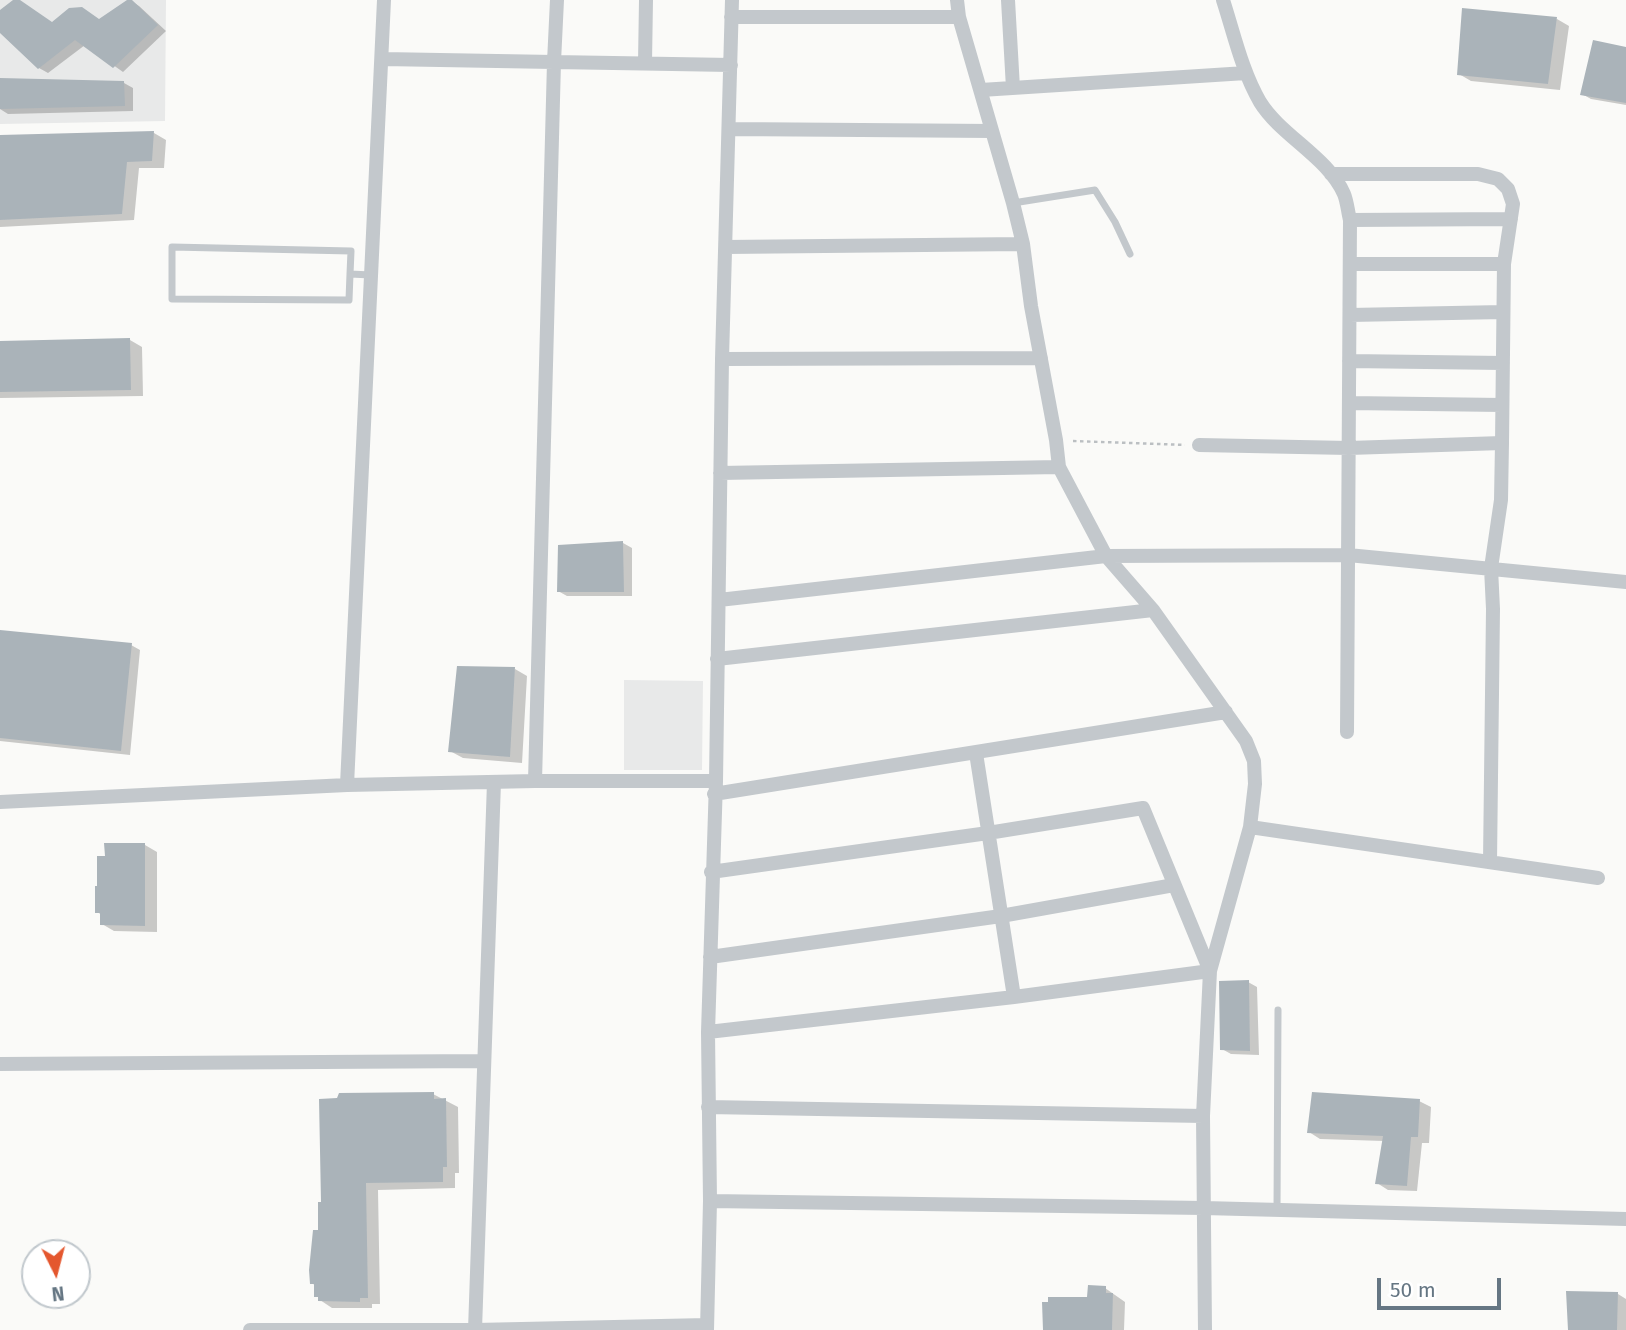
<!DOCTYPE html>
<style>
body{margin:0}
#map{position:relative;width:1626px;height:1330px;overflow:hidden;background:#fafaf8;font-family:"Fira Sans",sans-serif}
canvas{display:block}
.north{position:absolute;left:21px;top:1239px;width:70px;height:70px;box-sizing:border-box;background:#fff;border:2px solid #c1c8cd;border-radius:50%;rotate:174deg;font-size:19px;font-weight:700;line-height:28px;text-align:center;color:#657683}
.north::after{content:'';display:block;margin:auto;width:24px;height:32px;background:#e4572e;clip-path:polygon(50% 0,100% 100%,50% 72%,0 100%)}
.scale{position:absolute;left:1377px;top:1278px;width:124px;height:32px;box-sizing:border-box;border:4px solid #657683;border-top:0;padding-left:9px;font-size:21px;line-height:24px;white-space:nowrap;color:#657683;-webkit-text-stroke:5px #fff;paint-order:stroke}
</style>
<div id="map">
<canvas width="1626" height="1330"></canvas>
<div class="north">N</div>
<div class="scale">50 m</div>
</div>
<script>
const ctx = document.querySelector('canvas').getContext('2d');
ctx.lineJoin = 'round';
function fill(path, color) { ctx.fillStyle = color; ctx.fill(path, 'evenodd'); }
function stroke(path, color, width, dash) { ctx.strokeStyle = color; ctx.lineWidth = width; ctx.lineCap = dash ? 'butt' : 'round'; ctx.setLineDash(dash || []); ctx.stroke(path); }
fill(new Path2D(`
 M0 0H166L165 121 0 124Z
 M624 680 703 681 702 770H624Z`), '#e8e9e9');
fill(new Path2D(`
 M16 0 53 24 100 21 130 0 139 6 166 31 123 72 85 45 48 73 39 68 0 30V12Z
 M1557 19 1569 26 1560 90 1471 81 1459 74Z
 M1626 49V105L1591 99 1582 94Z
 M0 80 124 83 133 88V111L8 114 0 109Z
 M154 133 166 140 164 168H139L134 220 0 227V137Z
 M130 340 142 347 143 396 0 398V343Z
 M623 543 632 548V596H567L558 591Z
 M0 632 131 645 140 650 130 755 0 741Z
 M515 669 527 676 522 763 463 758 450 751Z
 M145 845 157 852V932L114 931 102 924V915L97 912 106 858Z
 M1248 982 1257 987 1259 1055 1231 1054 1222 1049Z
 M433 1094 458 1107 459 1173H455V1188L378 1190 380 1304H372V1308H332L320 1300 315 1285 311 1283 320 1232Z
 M1419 1101 1431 1107 1429 1143H1422L1417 1191 1388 1190 1377 1183 1384 1141 1320 1139 1309 1132Z
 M1105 1288 1125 1302 1124 1330H1044Z
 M1618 1294 1626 1299V1330H1569Z`), '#0003');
fill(new Path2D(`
 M13 0H20L52 22 69 8 82 7 99 19 127 0H132L158 25 113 68 75 40 38 69 0 33V10Z
 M1462 8 1557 17 1548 84 1457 75Z
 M1593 40 1626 47V103L1580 95Z
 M0 78 124 81 125 106 0 109Z
 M154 131 152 161 127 162 122 214 0 220V135Z
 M130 338 131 390 0 392V341Z
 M623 541 624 592H557L558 545Z
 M0 630 132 643 121 751 0 738Z
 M457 666 515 667 510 757 448 752Z
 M104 843H145V926L100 925V913H95V886H97V856H105Z
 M1249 980 1250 1051 1220 1050 1219 981Z
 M434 1092V1099L446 1098 447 1167H443V1182L366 1183 368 1298H360V1302L318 1301V1297H314V1284H310L309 1270 313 1230H318V1202H321L319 1099 337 1098 339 1093Z
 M1312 1092 1420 1099 1418 1137H1411L1407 1186 1375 1184 1383 1136 1307 1133Z
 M1088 1285 1106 1286V1293H1113L1112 1330H1043L1042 1302H1048V1297H1087Z
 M1566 1291 1618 1292 1617 1330H1568Z`), '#aab3b9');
stroke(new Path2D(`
 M1073 441 1185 445`), '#bbbfc2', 2.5, [3.5, 3.5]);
stroke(new Path2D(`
 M1013 203 1095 190 1115 222 1130 254
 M350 274 351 251 172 247V299L349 300 350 274 371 275
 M1277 1210 1278 1010`), '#c3c8cc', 7);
stroke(new Path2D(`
 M957 0 959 17 1013 203 1023 244 1031 306 1056 440 1059 467 1106 556 1153 610 1246 741 1254 761 1255 784 1250 827 1210 971 1203 1116 1205 1330
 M1008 0 1013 88
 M1223 0C1234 34 1242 71 1260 102 1281 136 1328 157 1344 194 1347 201 1348 212 1350 220L1347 732
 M731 17H959
 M383 59 554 62 557 0
 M645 63 646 0
 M981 90 1246 73
 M730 129 992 131
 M1331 174H1478L1498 179 1508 189 1513 204 1504 264 1502 443 1501 500 1491 568 1493 609 1490 862
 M1350 220 1511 219
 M726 247 1023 244
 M1350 264H1504
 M1350 315 1503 312
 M722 359 1041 358
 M1349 361 1503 363
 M1349 403 1502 405
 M1199 445 1349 448 1502 443
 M720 473 1059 467
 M719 600 1106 556 1348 555 1626 582
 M717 659 1153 610
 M976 753 1014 997
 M535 781 554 62 731 65
 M347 785 384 0
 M714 794 1226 712
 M0 802 347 785 535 781H716
 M1250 827 1598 878
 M711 872 988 833 1143 808 1210 971
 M710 957 1001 916 1174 885
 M708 1032 1014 997 1210 971
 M0 1064 483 1061
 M708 1107 1203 1116
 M710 1201 1204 1208 1626 1219
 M250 1330H475L707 1325
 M475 1330 494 782
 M707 1330 710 1201 708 1032 716 781 722 359 732 0`), '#c3c8cc', 14);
</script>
